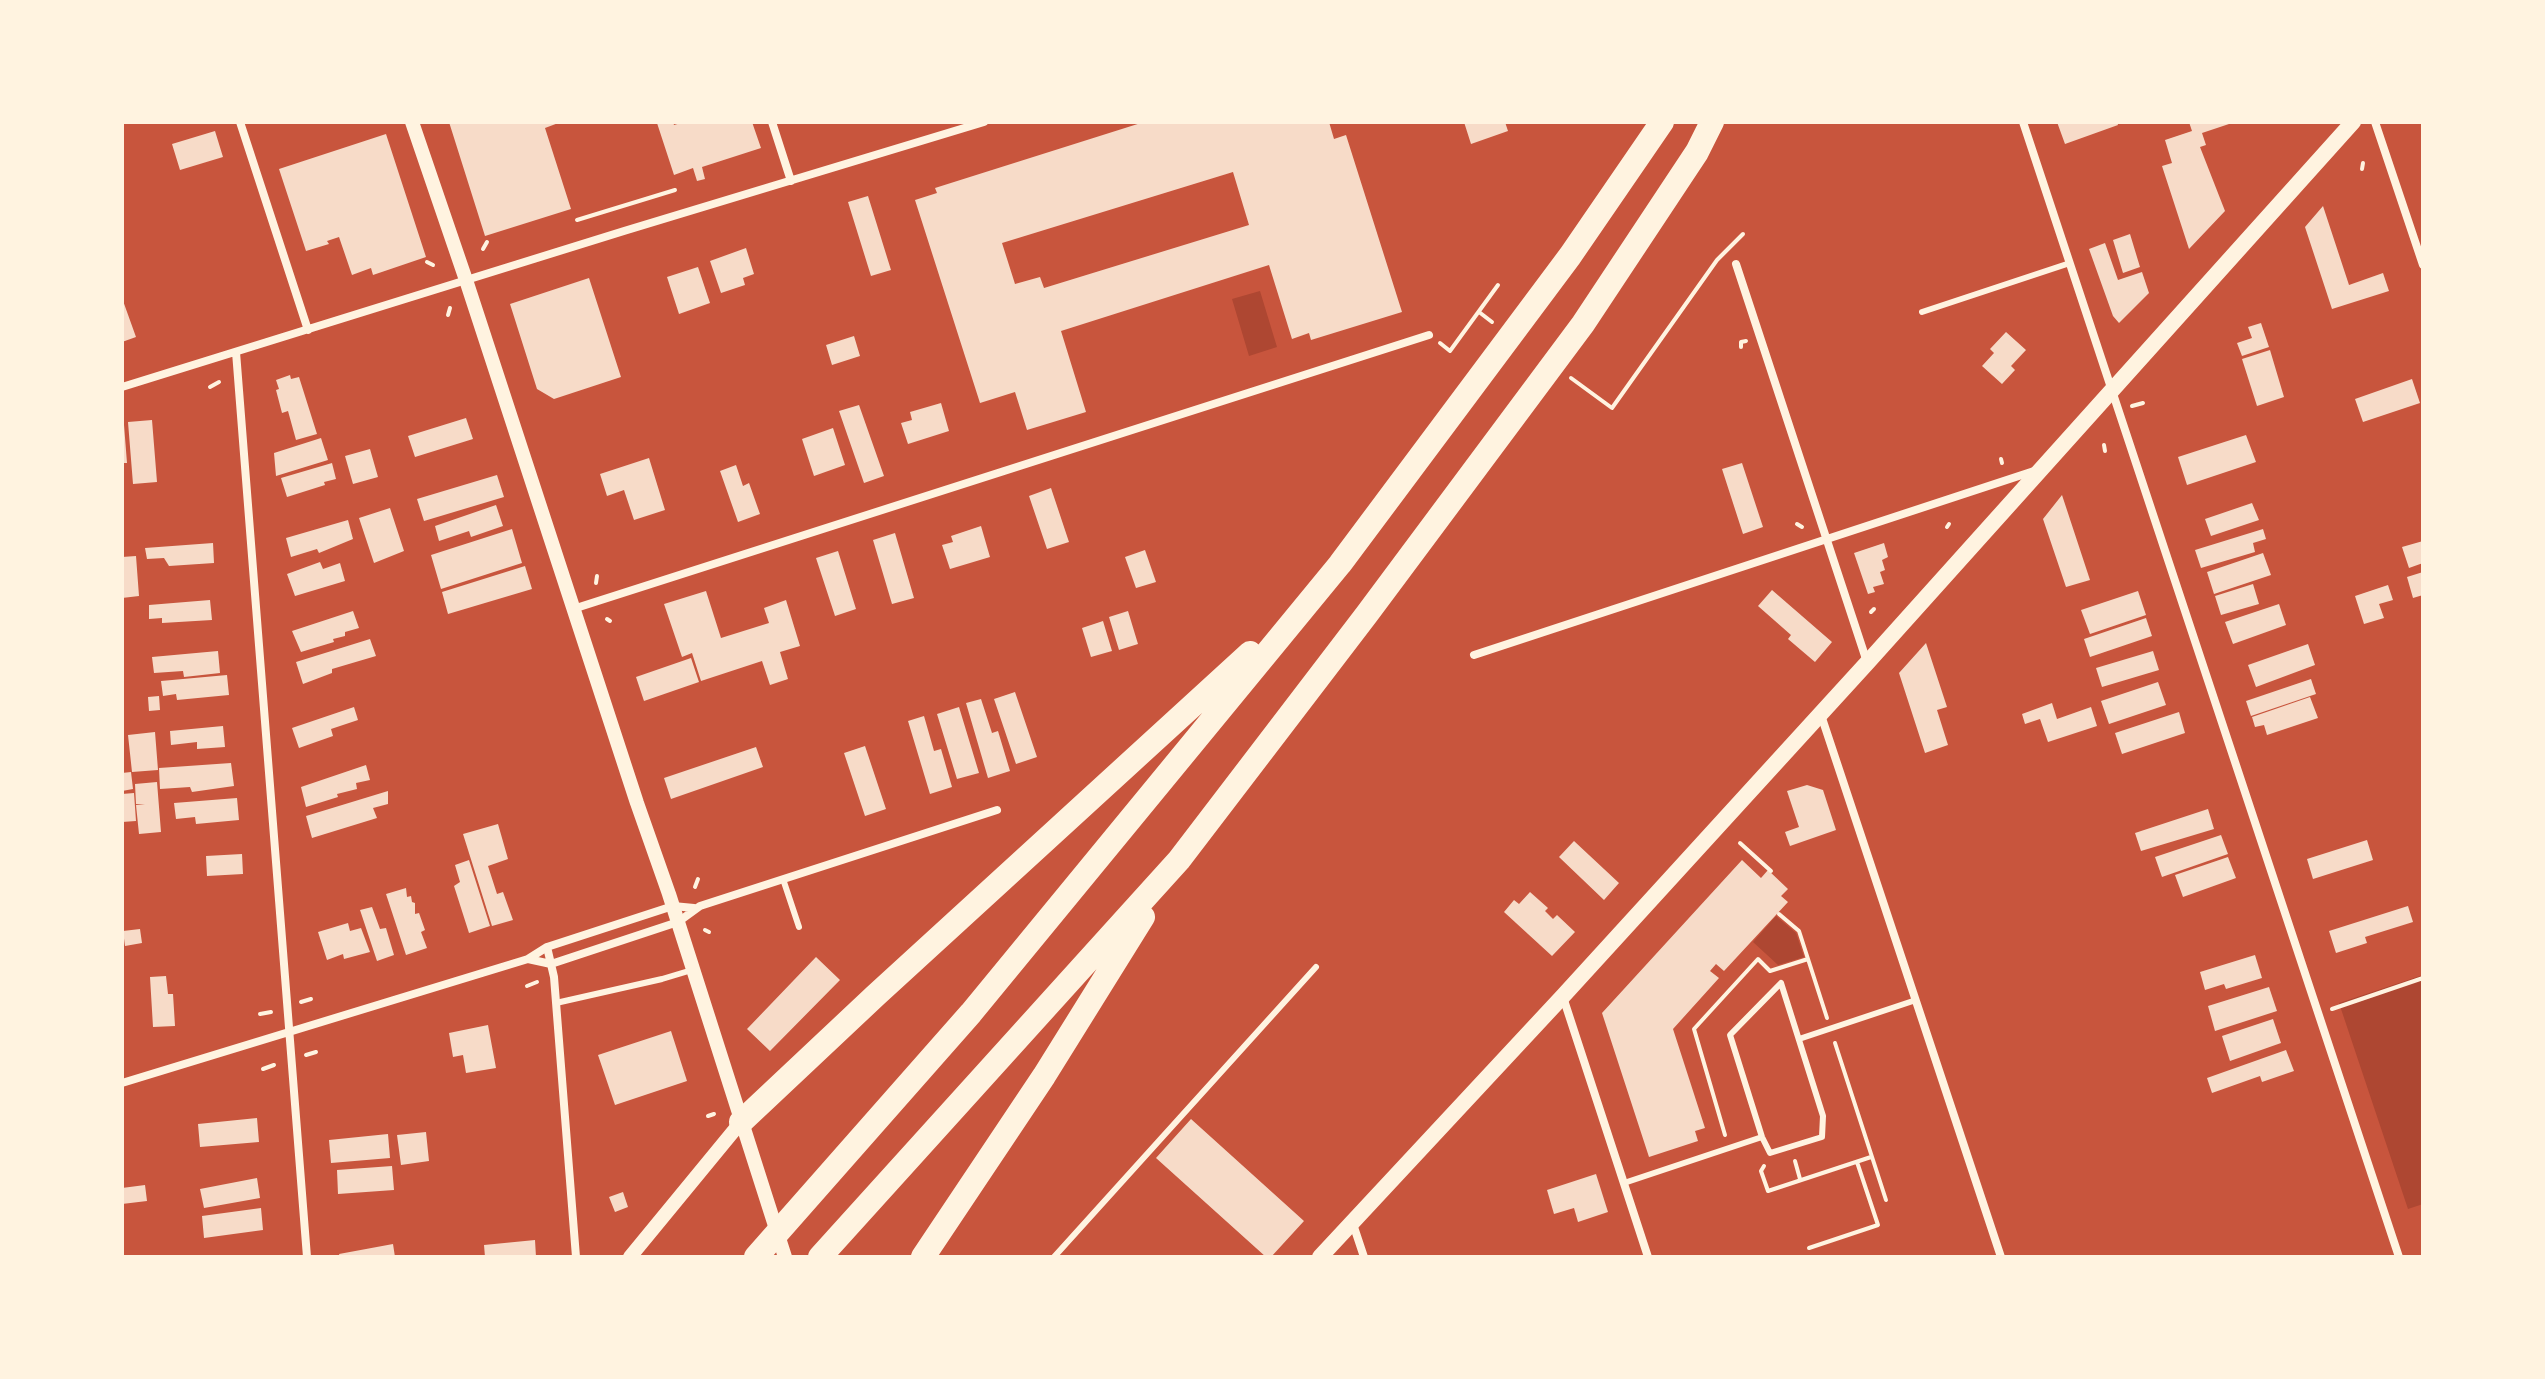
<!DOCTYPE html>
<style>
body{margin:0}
#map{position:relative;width:2545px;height:1379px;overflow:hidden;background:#c8553d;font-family:Lato,sans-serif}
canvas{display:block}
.frame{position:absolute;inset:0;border:124px solid #fff3e0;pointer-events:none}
</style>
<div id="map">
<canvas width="2545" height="1379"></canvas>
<div class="frame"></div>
</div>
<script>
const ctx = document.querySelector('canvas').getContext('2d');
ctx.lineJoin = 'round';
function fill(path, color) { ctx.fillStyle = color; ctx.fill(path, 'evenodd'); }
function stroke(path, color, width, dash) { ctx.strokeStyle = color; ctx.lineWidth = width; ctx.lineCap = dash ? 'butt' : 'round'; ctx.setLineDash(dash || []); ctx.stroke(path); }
fill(new Path2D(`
 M1260 291 1277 347 1249 356 1232 299Z
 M1776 916 1796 933 1804 957 1778 965 1753 942Z
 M2423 975V1204L2408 1209 2339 1003Z`), '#ae4732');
fill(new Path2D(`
 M449 122H561L545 128 571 209 485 236Z
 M673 122 674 125 684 122H752L761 148 702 167 705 179 697 181 693 168 674 175 657 123Z
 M1144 122H1329L1334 139 1346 135 1402 312 1311 340 1309 333 1292 339 1269 265 1061 331 1086 412 1027 430 1015 392 980 403 915 200 937 193 935 188ZM1233 172 1249 225 1044 288 1040 277 1015 284 1002 243Z
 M1464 122H1505L1508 131 1471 144Z
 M2057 122H2117L2118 125 2065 144Z
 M2189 122H2229V124L2202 133 2206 145 2200 147 2225 211 2189 249 2162 166 2172 163 2165 140 2192 131Z
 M215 131 223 157 180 170 172 144Z
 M386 134 426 257 373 275 371 268 352 275 339 237 327 241 329 244 306 251 279 169Z
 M868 196 891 270 871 276 848 202Z
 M2323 206 2349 285 2383 273 2389 291 2332 309 2305 227Z
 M2130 234 2140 267 2123 273 2113 240Z
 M2105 243 2118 280 2142 272 2149 293 2119 323 2113 316 2089 249Z
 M746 248 754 274 743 278 745 285 721 293 710 261Z
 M698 267 710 303 679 314 667 277Z
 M589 278 621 377 554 399 537 389 510 304Z
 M122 298 136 337 122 342Z
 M2261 323 2269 347 2242 356 2237 343 2252 338 2248 327Z
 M2006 332 2026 350 2011 366 2015 370 2002 384 1982 366 1994 353 1990 349Z
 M854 336 860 356 832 365 826 345Z
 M2270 350 2284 397 2257 406 2242 359Z
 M290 375 291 379 299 377 317 434 296 440 288 411 282 413 276 390 279 389 276 380Z
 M2412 379 2420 403 2363 422 2355 399Z
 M941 403 949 431 908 444 901 423 912 420 910 412Z
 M859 405 884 476 864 483 839 411Z
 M466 418 473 439 415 457 408 436Z
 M152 420 157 482 133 484 128 422Z
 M122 425H124L127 463H122Z
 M833 428 845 465 814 476 802 439Z
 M2246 435 2256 462 2187 485 2178 457Z
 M321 438 328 460 276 476 274 453Z
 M370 449 378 477 353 484 345 456Z
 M649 458 665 510 634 520 624 490 607 496 600 474Z
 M332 463 336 479 324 482 325 485 287 497 281 478Z
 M1742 463 1763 527 1743 534 1722 469Z
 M736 465 743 486 749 483 760 514 738 522 720 471Z
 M497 475 504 497 424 521 417 499Z
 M1051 488 1069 542 1047 549 1029 496Z
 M2062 495 2090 580 2066 587 2043 519Z
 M2252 503 2259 520 2211 536 2205 519Z
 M496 505 503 526 471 537 469 531 439 541 435 526Z
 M390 508 404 551 374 563 359 518Z
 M348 520 353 539 319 553 317 549 291 557 286 538Z
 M981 526 990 557 950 569 942 545 953 542 951 536Z
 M512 529 522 563 441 589 431 555Z
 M2263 529 2266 539 2253 543 2255 552 2201 568 2195 550Z
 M895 533 914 598 892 604 873 540Z
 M2423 541V563L2409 568 2402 547Z
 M213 543 214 563 169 566 164 558 147 559 145 548Z
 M1884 543 1888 557 1882 560 1885 570 1880 572 1884 584 1873 587 1875 592 1868 594 1854 553Z
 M1145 550 1156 582 1136 588 1125 557Z
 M838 551 856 609 835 616 816 558Z
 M2263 553 2271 575 2214 594 2207 572Z
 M136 556 139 596 122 598V557Z
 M320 562 323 569 340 563 345 581 295 596 287 574Z
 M525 566 532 589 448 614 442 592Z
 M2423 572V595L2413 598 2407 577Z
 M2253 584 2259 604 2221 615 2215 596Z
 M2388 585 2393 600 2379 604 2384 618 2364 624 2355 596Z
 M1772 590 1832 642 1815 662 1788 639 1791 635 1758 606Z
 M706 591 721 638 769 623 764 608 786 600 800 646 780 652 788 679 770 685 762 661 701 681 692 653 682 657 664 604Z
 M2138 591 2146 615 2090 634 2081 610Z
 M210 600 212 620 162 623V618L149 619V605Z
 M2279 604 2286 625 2233 644 2225 622Z
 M353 611 359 628 345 632V636L333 639 334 642 301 652 292 631Z
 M1128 611 1138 644 1119 650 1109 617Z
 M2146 618 2152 636 2090 657 2084 639Z
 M1103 621 1112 651 1091 657 1082 628Z
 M370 639 376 656 332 669V673L303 684 296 662Z
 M1926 643 1947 707 1937 710 1948 745 1925 753 1899 673Z
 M2308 644 2315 665 2256 687 2248 665Z
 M218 651 220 673 184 677 183 671 154 673 152 657Z
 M2153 651 2159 670 2102 687 2096 668Z
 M691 658 699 682 644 701 636 677Z
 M227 675 229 695 177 700 176 694 163 696 161 681Z
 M2311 679 2316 694 2251 716 2246 701Z
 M2158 682 2166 705 2109 724 2101 701Z
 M1015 692 1037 757 1016 764 994 699Z
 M159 696 160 710 149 711 148 697Z
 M2310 697 2318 718 2267 735 2264 725 2255 727 2252 717Z
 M981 699 992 733 998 731 1010 771 988 778 966 703Z
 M2052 703 2057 719 2091 707 2097 726 2048 742 2040 719 2025 724 2022 714Z
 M354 707 358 720 331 729 333 736 299 748 292 728Z
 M959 707 979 773 957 779 937 714Z
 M2179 712 2185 733 2122 754 2115 733Z
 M924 716 934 751 941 749 952 787 930 794 908 721Z
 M223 726 225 747 197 749V742L171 745 170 731Z
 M155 732 158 770 132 772 128 735Z
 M865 746 886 809 865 816 844 753Z
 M756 747 763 767 671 799 664 778Z
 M231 763 234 786 192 792 190 787 160 789 159 768Z
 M366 765 370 780 356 783 357 789 337 794 338 797 306 807 301 787Z
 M131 772 133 789 122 791V773Z
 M157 782 161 832 139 834 136 805H145L136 804 135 784Z
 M1807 785 1823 790 1836 830 1790 846 1785 832 1799 827 1787 791Z
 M388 791V804L373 808 377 818 312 838 306 816Z
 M134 793 136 821 122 822V794Z
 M237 798 239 820 196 824 195 817 176 819 174 803Z
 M2208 809 2214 829 2141 851 2135 833Z
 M498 824 508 859 488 866 497 894 503 892 513 920 492 926 463 834Z
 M2221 835 2228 854 2162 877 2155 857Z
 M2367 840 2373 860 2313 879 2307 859Z
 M1574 841 1619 883 1604 900 1559 857Z
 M242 854 243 874 207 876 206 856Z
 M2228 857 2236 878 2183 897 2175 875Z
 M469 860 490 926 469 933 454 886 460 882 455 865Z
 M1742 860 1761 878 1768 870 1788 889 1781 896 1788 902 1724 971 1716 964 1710 971 1719 978 1673 1029 1705 1128 1695 1131 1698 1141 1649 1157 1602 1013Z
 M406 888 407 897 411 896 412 902 415 903V914L419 913 425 930 421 932 427 948 406 955 386 894Z
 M1530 892 1548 908 1545 911 1553 919 1557 915 1575 932 1552 956 1504 912 1514 900 1519 904Z
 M2408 906 2413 922 2365 937 2367 943 2336 953 2329 931Z
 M372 907 380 929 386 928 394 955 377 961 360 910Z
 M348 923 350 931 361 928 370 952 344 959 343 954 327 960 318 932Z
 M140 929 142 943 125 946 123 931Z
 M2255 955 2262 978 2226 989 2224 984 2205 990 2200 972Z
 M816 957 840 980 770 1051 747 1029Z
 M166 976 168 994H173L175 1026 153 1027 150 977Z
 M2269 987 2277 1011 2215 1031 2208 1006Z
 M2273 1019 2281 1043 2230 1061 2222 1036Z
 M488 1025 496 1068 466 1073 463 1055 453 1057 449 1033Z
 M671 1031 687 1081 615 1105 598 1055Z
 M2286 1050 2294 1071 2262 1082 2260 1076 2212 1093 2207 1078Z
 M257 1118 259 1142 200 1147 198 1124Z
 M1191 1119 1304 1221 1271 1257H1266L1156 1158Z
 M426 1132 429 1161 401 1165 397 1135Z
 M388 1134 390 1158 331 1163 329 1140Z
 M392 1166 394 1190 338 1194 337 1170Z
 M1596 1174 1608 1212 1578 1222 1574 1208 1554 1214 1547 1190Z
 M257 1178 260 1198 204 1208 200 1189Z
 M145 1185 147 1201 122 1204V1188Z
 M623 1192 628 1207 615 1212 609 1197Z
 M261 1208 263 1230 204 1238 202 1216Z
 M535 1240 536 1257H485L484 1245Z
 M393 1244 395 1257H340L339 1254Z`), '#f7dbc8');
stroke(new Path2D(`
 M2362 169 2363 163
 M577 220 675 190
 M483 249 487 242
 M427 262 433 265
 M1479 312 1492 322
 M448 315 450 308
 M1440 343 1450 351 1498 285
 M1741 347V342L1746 341
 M1571 378 1612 408 1717 260 1743 234
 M210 387 219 382
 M2132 406 2143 403
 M2104 445 2105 451
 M2001 459 2002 463
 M1797 524 1802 527
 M1947 527 1949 524
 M596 583 597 576
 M1871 612 1874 609
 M607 619 610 621
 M1740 843 1771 871
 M695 887 698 879
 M1779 914 1799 931 1827 1018
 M705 930 709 932
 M527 986 537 982
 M301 1002 311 999
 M2332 1009 2423 978
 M260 1014 271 1012
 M1835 1043 1886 1200
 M306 1055 316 1052
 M263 1069 274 1065
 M708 1116 714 1114
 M1725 1135 1694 1029 1758 959 1770 971 1808 959
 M1795 1161 1800 1179
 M1764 1166 1761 1171 1768 1191 1871 1157
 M1809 1248 1878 1225 1857 1162`), '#fff3e0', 4);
stroke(new Path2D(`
 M1922 312 2070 263
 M783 879 799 927
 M1781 983 1823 1116 1822 1137 1770 1153 1762 1137 1730 1035Z
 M556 1003 662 979 692 970
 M1799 1039 1916 1000
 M1624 1183 1762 1137
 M1054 1257 1316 967`), '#fff3e0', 6);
stroke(new Path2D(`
 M240 122 308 330
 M772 122 791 181
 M2023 122 2399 1257
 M2375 122 2423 265
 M1736 264 1867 662
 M236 352 307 1257
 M122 387 624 231 984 122
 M573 609 1429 335
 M1474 655 2034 471
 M1821 715 2001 1257
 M547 947 554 977 576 1257
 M528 959 551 964 678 922 700 906 997 810
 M1563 997 1648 1257
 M122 1083 528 959 547 947 673 906 694 908
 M1353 1224 1364 1257`), '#fff3e0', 8);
stroke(new Path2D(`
 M412 122 466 280 637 803 669 894 785 1257
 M630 1257 741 1122`), '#fff3e0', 14);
stroke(new Path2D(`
 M1320 1257 1563 996 1867 663 2353 122`), '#fff3e0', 16);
stroke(new Path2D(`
 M741 1122 875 996 1250 653
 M756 1257 971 1013 1340 564 1570 256 1662 122
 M820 1257 1179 860 1367 614 1583 324 1697 152 1712 122
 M923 1257 1044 1076 1143 917`), '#fff3e0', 24);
</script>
